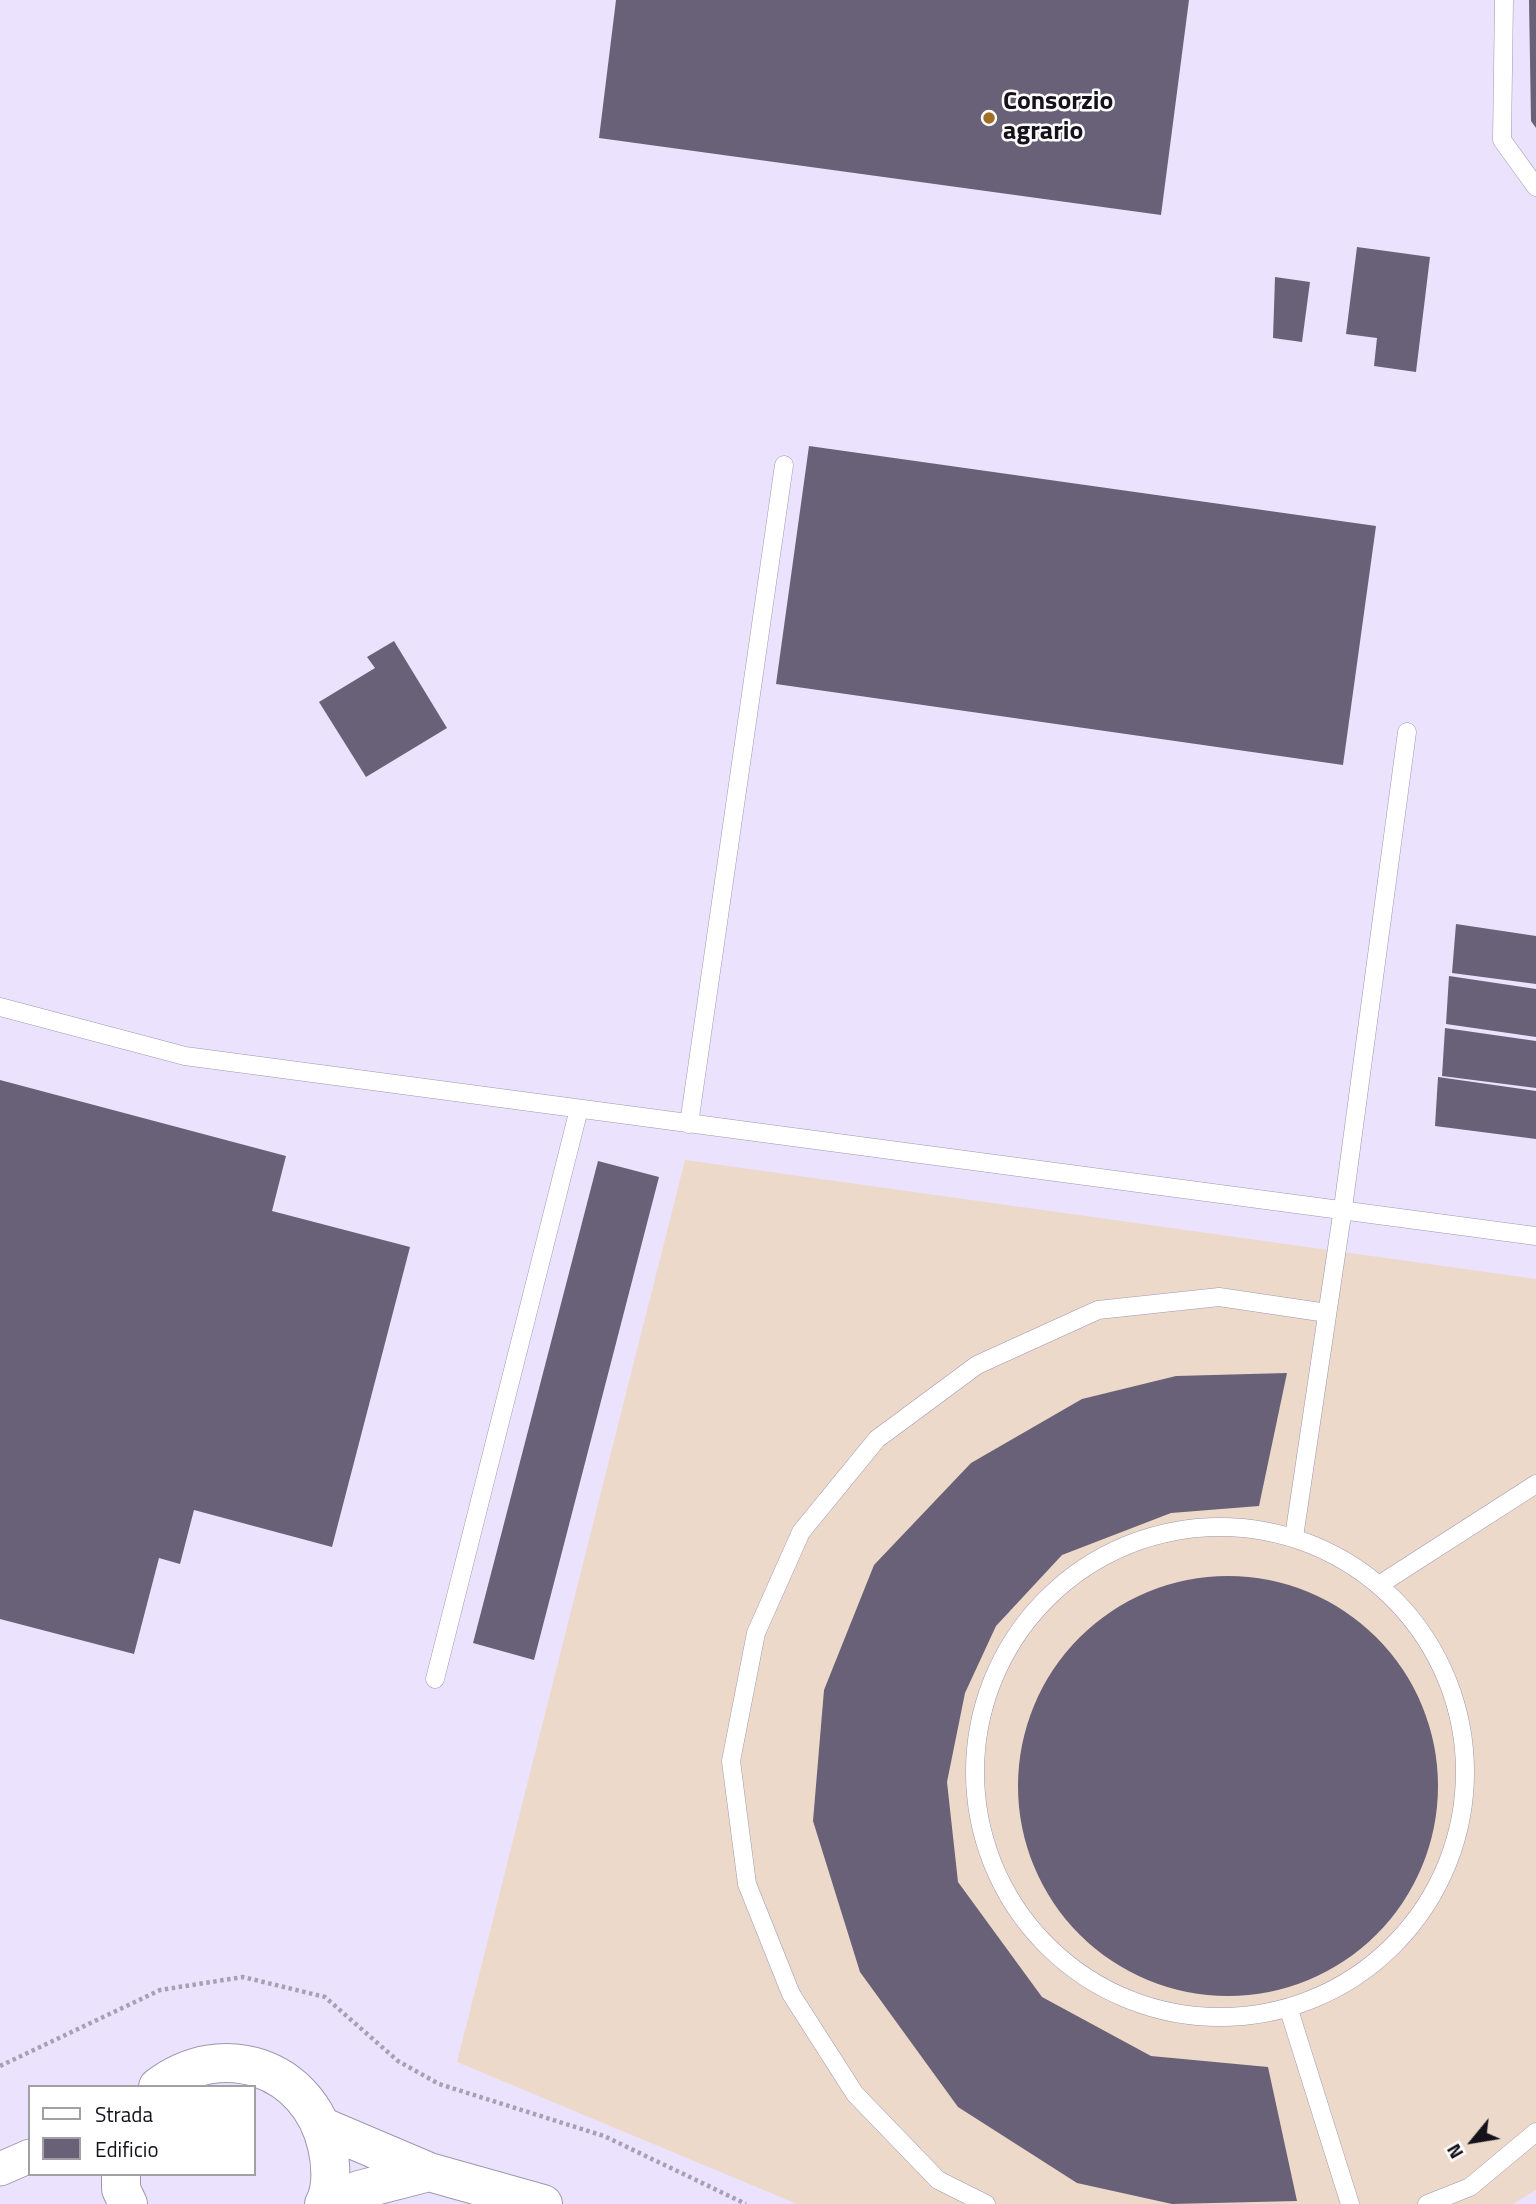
<!DOCTYPE html>
<style>
body{margin:0}
#map{position:relative;width:1536px;height:2204px;overflow:hidden;background:#ebe2fd;font-family:"Titillium Web",sans-serif}
canvas{display:block}
.legend{position:absolute;left:28px;top:2085px;width:228px;height:91px;box-sizing:border-box;background:#fff;border:2px solid #a1a0a4;margin:0;padding:9px 12px;list-style:none;font-size:21px;color:#15121b}
.legend li{display:flex;align-items:center;gap:14px;height:35px}
.legend b{width:35px;border:2px solid #a1a0a4}
.north{position:absolute;left:1438px;top:2106px;width:70px;height:70px;-webkit-text-stroke:5px #fff;paint-order:stroke;rotate:240deg;font-size:19px;font-weight:700;line-height:28px;text-align:center;color:#15121b}
.north::after{content:'';display:block;margin:auto;width:24px;height:32px;background:#15121b;clip-path:polygon(50% 0,100% 100%,50% 72%,0 100%)}
</style>
<div id="map">
<canvas width="1536" height="2204"></canvas>
<ul class="legend">
<li><b style="height:9px;background:#fff"></b>Strada</li>
<li><b style="height:19px;background:#696178"></b>Edificio</li>
</ul>
<div class="north">N</div>
</div>
<script>
const ctx = document.querySelector('canvas').getContext('2d');
ctx.lineJoin = 'round';
function fill(path, color) { ctx.fillStyle = color; ctx.fill(path, 'evenodd'); }
function stroke(path, color, width, dash) { ctx.strokeStyle = color; ctx.lineWidth = width; ctx.lineCap = dash ? 'butt' : 'round'; ctx.setLineDash(dash || []); ctx.stroke(path); }
function drawText(font, color, halo, rows, align = 'center') {
  ctx.font = font + ' "Titillium Web",sans-serif'; ctx.lineWidth = 5; ctx.setLineDash([]); ctx.textBaseline = 'middle'; ctx.strokeStyle = halo; ctx.fillStyle = color; for (const [text, x, y, turn = 0] of rows) {
    ctx.save(); ctx.translate(x, y); ctx.rotate((+turn || 0) * Math.PI / 180); ctx.textAlign = isNaN(turn) ? turn : align; if (halo) ctx.strokeText(text, 0, 0); ctx.fillText(text, 0, 0); ctx.restore();
  }
}
fill(new Path2D(`
 M685 1160 1536 1279V2190L1513 2204H797L457 2062Z`), '#edd9ca');
fill(new Path2D(`
 M616 0H1189L1161 215 599 138Z
 M1529 0H1536V128L1531 121Z
 M1357 247 1430 257 1416 372 1374 366 1377 338 1346 334Z
 M1275 277 1310 282 1302 342 1273 338Z
 M809 446 1376 526 1343 765 776 684Z
 M394 641 447 728 366 777 319 702 375 668 367 657Z
 M1456 924 1536 936V984L1452 973Z
 M1449 976 1536 989V1037L1446 1024Z
 M1445 1028 1536 1041V1088L1442 1076Z
 M1438 1077 1536 1091V1139L1435 1126Z
 M0 1080 286 1156 272 1211 410 1247 332 1547 194 1510 180 1564 159 1558 134 1654 0 1619Z
 M598 1161 659 1177 534 1660 473 1643Z
 M1287 1373 1259 1506 1171 1513 1062 1555 996 1626 965 1693 947 1782 958 1882 1042 1997 1151 2056 1268 2067 1297 2201 1172 2204 1077 2183 958 2107 860 1972 813 1821 824 1690 874 1565 971 1463 1082 1399 1176 1376Z
 M1018 1786a210 210 0 1 1 420 0a210 210 0 1 1-420 0Z`), '#696178');
const service = new Path2D(`
 M1504 0 1502 140 1536 187
 M0 1007 185 1056 1536 1236
 M689 1124 784 465
 M975 1772a245 245 0 1 1 490 0a245 245 0 1 1-490 0Z
 M1294 1537 1343 1208 1407 732
 M1382 1583 1536 1484
 M435 1679 579 1109
 M1289 2010 1350 2204
 M986 2204 938 2180 855 2094 791 1994 747 1884 731 1761 756 1633 801 1532 877 1439 977 1365 1098 1310 1219 1297 1327 1313
 M1427 2204 1470 2187 1536 2132`);
const minor = new Path2D(`
 M0 2169 30 2156`);
const secondary = new Path2D(`
 M158 2087C222 2038 309 2067 327 2146 331 2163 333 2188 324 2204
 M323 2127 429 2172 543 2204
 M121 2174V2189L128 2204
 M340 2204 359 2190 429 2172`);
stroke(service, '#9f97b0', 19);
stroke(minor, '#9f97b0', 35);
stroke(secondary, '#9f97b0', 40);
stroke(new Path2D(`
 M0 2066 160 1990 243 1977 325 1997 398 2061 439 2084 604 2136 746 2204`), '#a7a0b5', 4.5, [3.5, 3.5]);
stroke(service, '#fff', 18);
stroke(minor, '#fff', 33);
stroke(secondary, '#fff', 38);
for (const [x, y, r, color] of [
 [989,118,7,"#a16e25"]
]) { const dot = new Path2D(); dot.arc(x, y, r, 0, 2 * Math.PI); ctx.fillStyle = color; ctx.fill(dot); stroke(dot, '#fff', 2.5); }
drawText('bold 26px', '#15121b', '#fff', [
 ["Consorzio",1003,103],
 ["agrario",1003,133]
], 'left');
</script>
